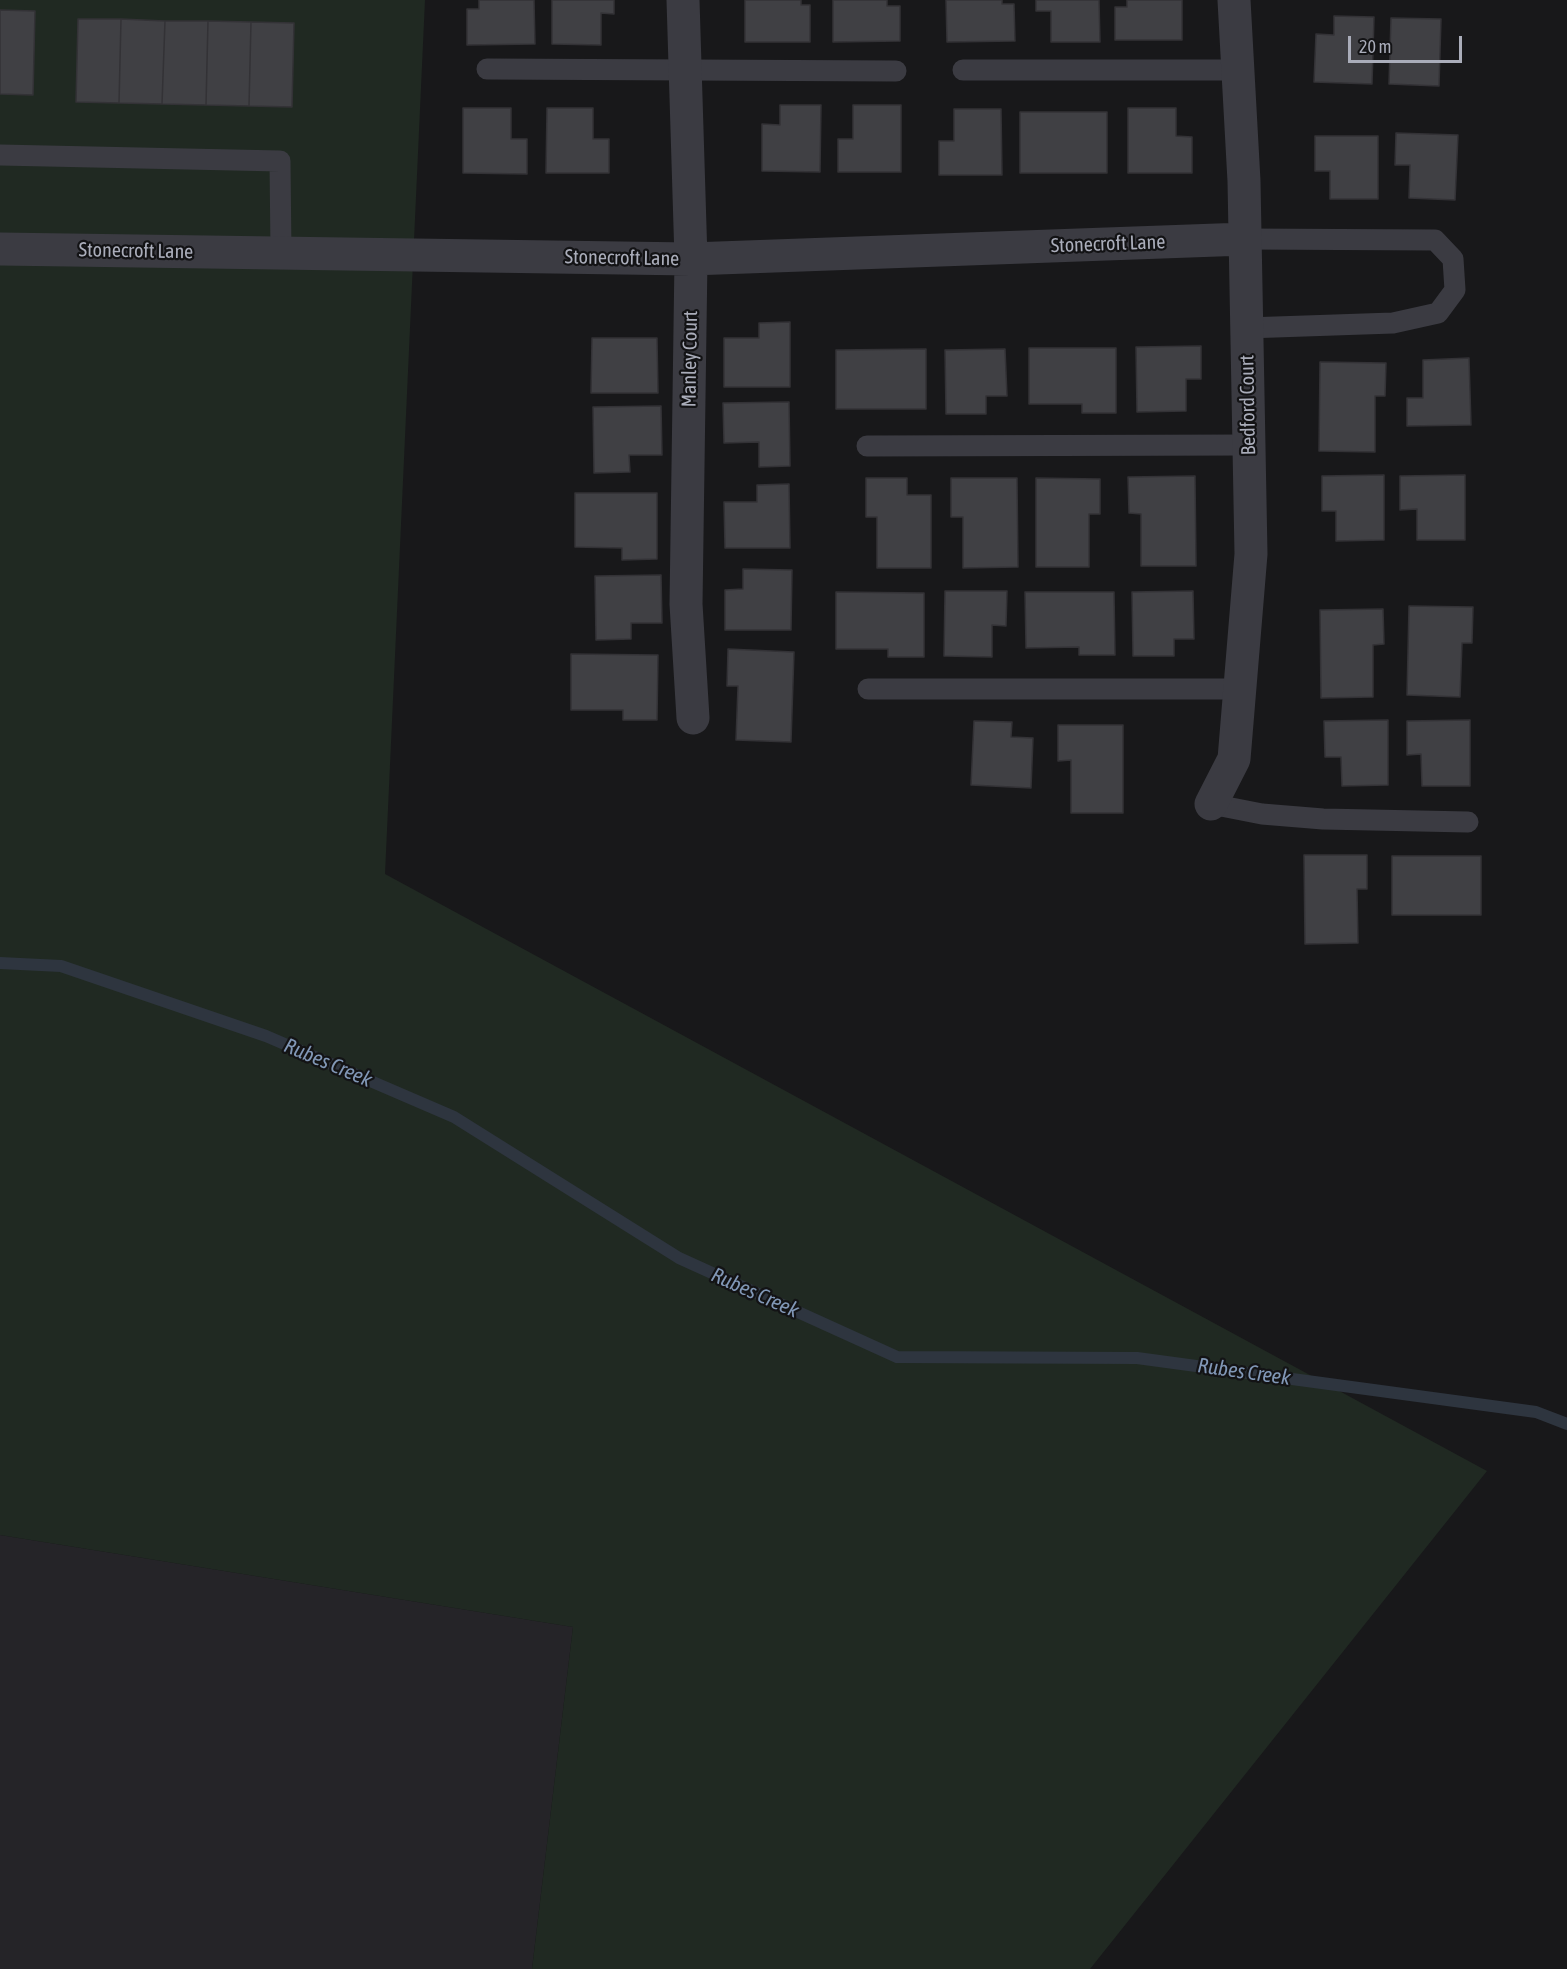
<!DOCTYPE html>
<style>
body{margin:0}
#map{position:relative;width:1567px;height:1969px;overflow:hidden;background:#18181a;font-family:"Asap Condensed",sans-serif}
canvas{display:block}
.scale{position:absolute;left:1348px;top:36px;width:114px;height:27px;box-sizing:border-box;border:3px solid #aaadba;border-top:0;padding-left:8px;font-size:18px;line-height:21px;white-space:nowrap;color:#aaadba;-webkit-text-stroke:4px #131315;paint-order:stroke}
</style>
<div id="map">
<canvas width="1567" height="1969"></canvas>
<div class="scale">20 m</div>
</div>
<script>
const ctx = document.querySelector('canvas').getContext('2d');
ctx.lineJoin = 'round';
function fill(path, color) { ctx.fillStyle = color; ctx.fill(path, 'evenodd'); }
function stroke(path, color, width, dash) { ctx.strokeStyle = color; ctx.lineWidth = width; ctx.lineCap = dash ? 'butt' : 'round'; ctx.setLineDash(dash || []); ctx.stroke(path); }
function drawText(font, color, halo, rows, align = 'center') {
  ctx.font = font + ' "Asap Condensed",sans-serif'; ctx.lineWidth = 4.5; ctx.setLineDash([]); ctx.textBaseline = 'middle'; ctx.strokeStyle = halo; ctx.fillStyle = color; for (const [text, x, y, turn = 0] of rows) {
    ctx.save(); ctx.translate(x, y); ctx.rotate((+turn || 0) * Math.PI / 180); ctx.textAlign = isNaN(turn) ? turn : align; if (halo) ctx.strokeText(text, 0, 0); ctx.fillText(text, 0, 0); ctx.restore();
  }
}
fill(new Path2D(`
 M0 1535 573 1627 532 1969H0Z`), '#252428');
fill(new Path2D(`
 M0 0H425L385 874 1487 1471 1090 1969H532L573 1627 0 1535Z`), '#202922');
stroke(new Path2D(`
 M0 963 61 966 266 1036 454 1117 679 1258 897 1357 1137 1358 1536 1412 1567 1424`), '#2e353f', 12);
const building = new Path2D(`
 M479 0H534L535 44 467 45V9H479Z
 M552 0H614V14L601 13V45L552 44Z
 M745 0H801V5H810V42H745Z
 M833 0H887V6H900V41L833 42Z
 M946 0H1002V4H1014L1015 41 947 42Z
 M1036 0H1099L1100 42H1051V11H1036Z
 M1127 0H1182V40H1115V7H1127Z
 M0 10 35 11 33 95 0 94Z
 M1334 16 1374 17 1372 84 1314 82 1316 34 1334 35Z
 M1391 18 1441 19 1439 86 1389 84Z
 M78 19H121L119 103 76 102Z
 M121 19 165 21 162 104 119 103Z
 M165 21H208L206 105 162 104Z
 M208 21 251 22 249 106 206 105Z
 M251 22 294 23 292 107 249 106Z
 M780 105H821L820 172 762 171V124L780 125Z
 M853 105H901V172H838V139H853Z
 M463 108H511V139H527V174L463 173Z
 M547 108H593V139H609V173H546Z
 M1128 108H1176V136L1192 137V173H1128Z
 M954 109H1001L1002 175H939V141H954Z
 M1020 112H1107V173H1020Z
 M1396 133 1458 135 1455 200 1409 198 1410 165H1395Z
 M1315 136H1378V199H1330V171H1315Z
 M790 322V387H724V338H759V323Z
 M592 338H657L658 393H591Z
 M1201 346V379H1186V411L1137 412 1136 347Z
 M1029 348H1116V413H1082V404H1029Z
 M926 349V409H836V350Z
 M1005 349 1007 396H986V414H946L945 350Z
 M1469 358 1471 425 1407 426V398H1423V360Z
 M1320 362 1386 363 1385 396H1375V452L1319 451Z
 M789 402 790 466 759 467V442L724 443 723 403Z
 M661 406 662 455H629L630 472 594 473 593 407Z
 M1384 475V540L1336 541V511H1322V476Z
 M1465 475V540H1417V509L1400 510V476Z
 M1195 476 1196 566H1141V514L1129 513 1128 477Z
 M866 478H907V495H931V568H877V517H866Z
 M951 478H1017L1018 567 963 568V517H951Z
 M1036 478 1100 479V514H1089V567H1036Z
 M789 484 790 548H725L724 502H757V485Z
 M575 493H657V559L622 560V548L575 547Z
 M743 569 792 570 791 630H725V590L743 589Z
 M661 575 662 623H631V639L596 640 595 576Z
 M945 591H1007L1006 626 992 625V657L944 656Z
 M1193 591 1194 639H1174V656H1133L1132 592Z
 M836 592 924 593V657H888V649H836Z
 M1025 592H1114L1115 655H1079V647L1026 648Z
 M1409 606 1473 607 1472 643H1462L1460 697 1407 695Z
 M1383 609 1384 644 1373 645V697L1321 698 1320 610Z
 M728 649 794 652 791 742 736 740 738 686H727Z
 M571 654 658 655 657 720H623V710H571Z
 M1388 720V785L1342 786 1341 757H1325L1324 721Z
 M1470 720V786H1422L1421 754 1407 755V721Z
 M974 721 1012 722 1011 737 1033 738 1031 788 971 785Z
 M1058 725H1123V813H1071V760L1058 761Z
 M1304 855H1367V889H1357L1358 943 1305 944Z
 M1392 856H1481V915H1392Z`);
fill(building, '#404044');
stroke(building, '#333236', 1.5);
stroke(new Path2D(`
 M487 69 896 71
 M963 70H1238
 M0 155 280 161 281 253
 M1245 239 1435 240 1453 259 1455 290 1438 313 1393 323 1246 328
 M867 446 1249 445
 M868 689H1240
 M1211 804 1262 814 1323 819 1468 822`), '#3b3b42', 21);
stroke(new Path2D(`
 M683 0 691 259 686 604 693 718
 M0 249 691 259 1245 239
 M1211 804 1234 759 1251 554 1244 181 1234 0`), '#3b3b42', 33);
drawText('20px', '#aaadba', '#131315', [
 ["Stonecroft Lane",1108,244,-2],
 ["Stonecroft Lane",136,251,1],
 ["Stonecroft Lane",622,258,1],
 ["Manley Court",690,359,-89],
 ["Bedford Court",1248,405,-91]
]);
drawText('italic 21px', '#8197b6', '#131315', [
 ["Rubes Creek",328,1063,23],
 ["Rubes Creek",755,1293,24],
 ["Rubes Creek",1244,1372,8]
]);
</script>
